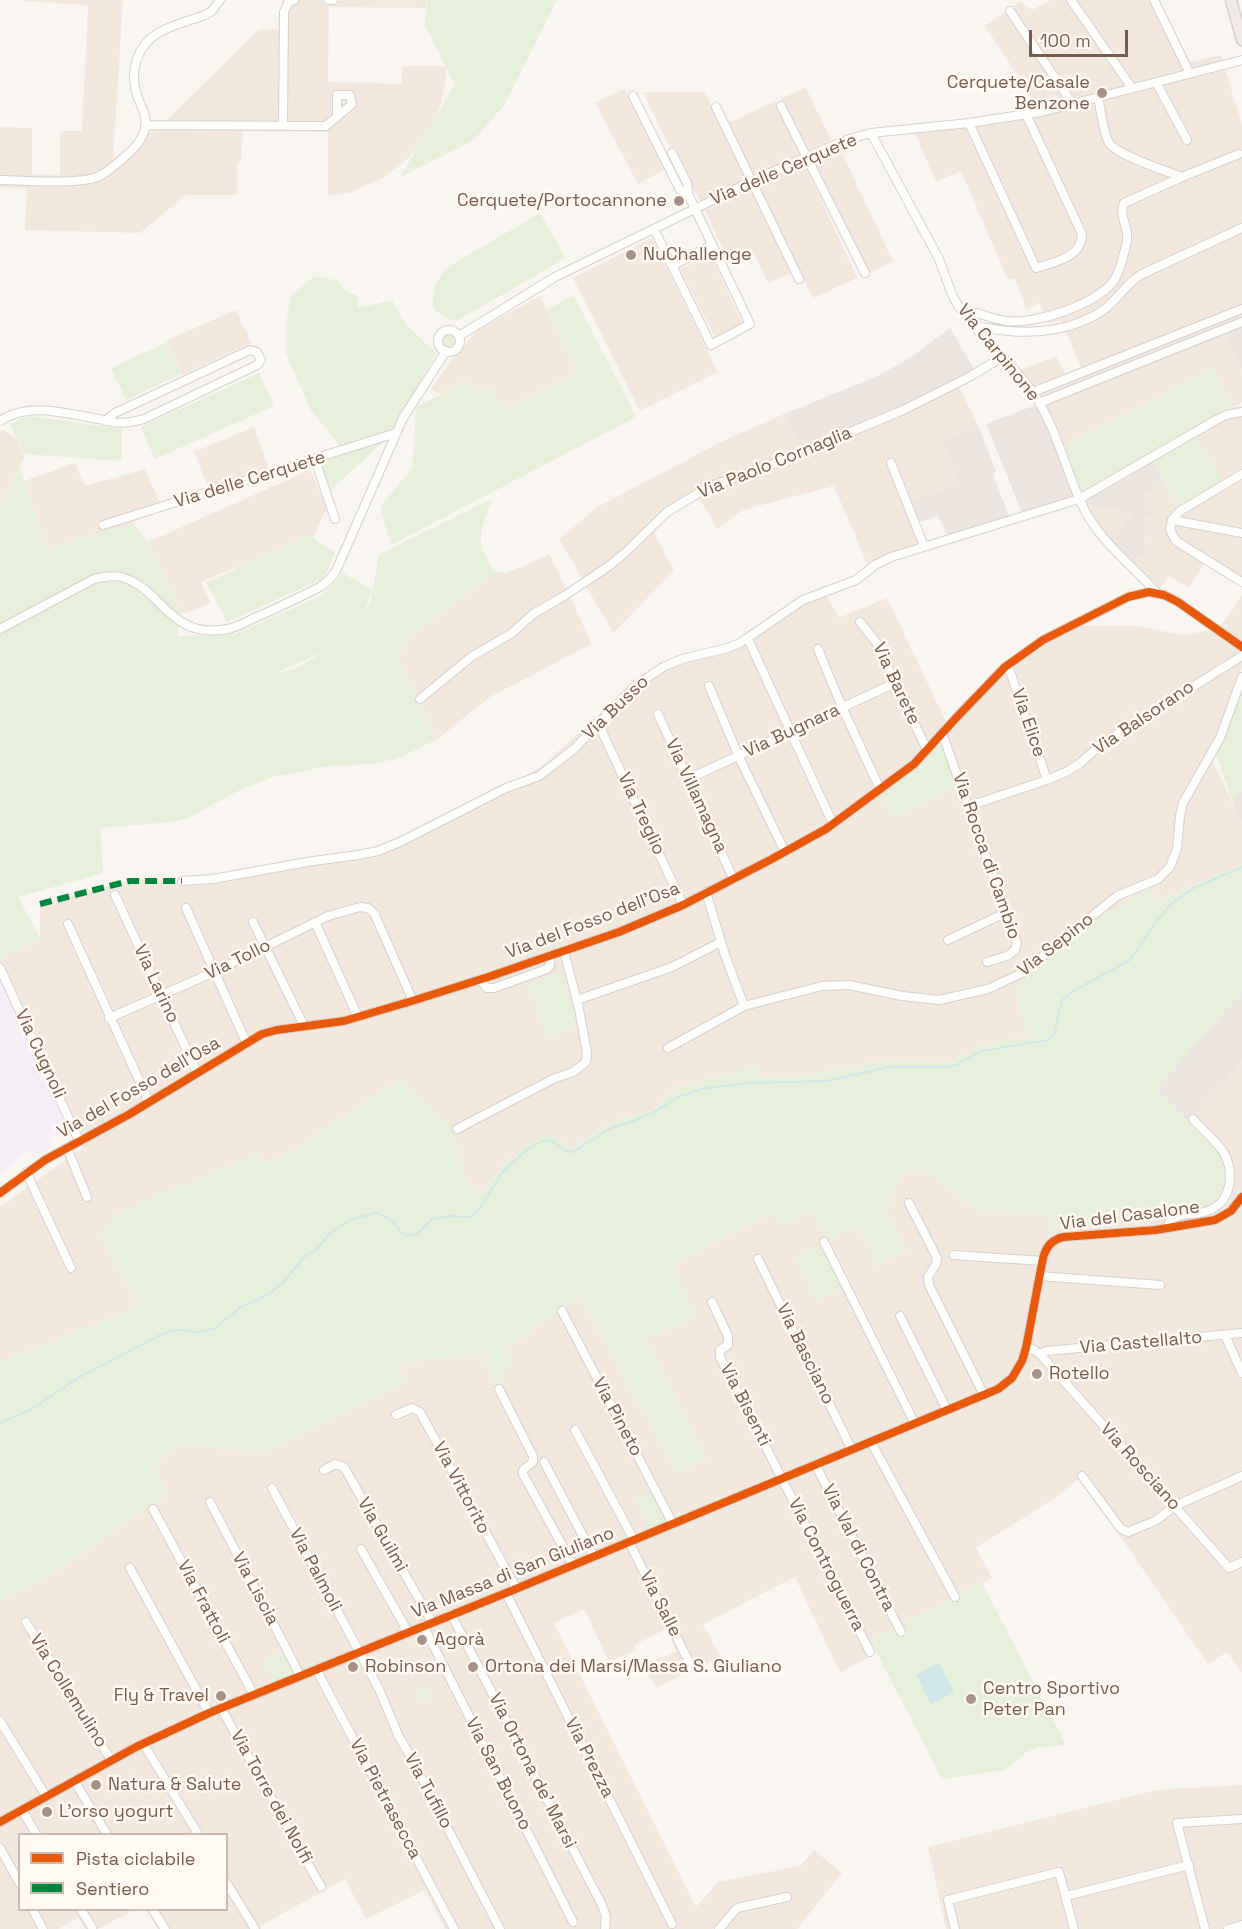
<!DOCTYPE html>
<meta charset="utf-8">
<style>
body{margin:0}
#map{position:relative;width:1242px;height:1929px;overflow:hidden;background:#f9f5f0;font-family:"Space Grotesk",sans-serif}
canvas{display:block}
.legend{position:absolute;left:18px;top:1833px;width:210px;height:78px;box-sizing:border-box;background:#fffaf3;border:2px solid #cabbb1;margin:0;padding:8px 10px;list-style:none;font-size:18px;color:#7a5c4d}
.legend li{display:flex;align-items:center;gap:12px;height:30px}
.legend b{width:30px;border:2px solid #cabbb1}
.scale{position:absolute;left:1029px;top:30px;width:99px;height:27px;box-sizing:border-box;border:3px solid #7a5c4d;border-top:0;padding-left:8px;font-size:18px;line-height:21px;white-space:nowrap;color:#7a5c4d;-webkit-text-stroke:4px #fffaf3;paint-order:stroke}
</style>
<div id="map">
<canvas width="1242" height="1929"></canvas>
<ul class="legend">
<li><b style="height:8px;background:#e8590c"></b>Pista ciclabile</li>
<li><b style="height:8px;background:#00873e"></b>Sentiero</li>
</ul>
<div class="scale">100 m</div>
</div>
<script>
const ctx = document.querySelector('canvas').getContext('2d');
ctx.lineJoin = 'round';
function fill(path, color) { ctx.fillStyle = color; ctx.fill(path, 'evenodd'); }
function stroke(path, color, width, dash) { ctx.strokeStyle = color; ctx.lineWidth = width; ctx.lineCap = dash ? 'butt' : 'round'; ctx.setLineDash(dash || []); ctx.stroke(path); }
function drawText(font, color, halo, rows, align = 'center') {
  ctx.font = font + ' "Space Grotesk",sans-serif'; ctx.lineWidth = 5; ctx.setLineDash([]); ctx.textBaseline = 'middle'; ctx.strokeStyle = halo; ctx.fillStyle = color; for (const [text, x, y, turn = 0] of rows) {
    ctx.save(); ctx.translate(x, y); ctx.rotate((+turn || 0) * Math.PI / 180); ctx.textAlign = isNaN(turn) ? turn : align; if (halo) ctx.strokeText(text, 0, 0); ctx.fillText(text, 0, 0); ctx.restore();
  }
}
fill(new Path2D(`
 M22 0H123L113 161 170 117 259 29 278 30 282 0H426V8L329 7 328 82 402 84V66H446V77L440 106 435 119 426 135 416 149 402 164 384 177 352 192 328 196V132L243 131 241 162 237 163V195H186L140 233 25 230 27 188 0 187V127L32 128V174L60 175V131H82L88 5 21 1Z
 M1051 0H1153L1191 62 1221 55 1242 125V328L1227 335 1242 370V402L1235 407H1242V586L1205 562 1189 588 1169 576 1158 591 1131 563 1145 555 1143 515 1155 517 1140 496 1163 481 1181 509 1192 429 1233 407 1213 369 1061 448 1017 371 1056 356 1065 374 1081 368 1061 320 1048 324 1039 303 1026 309 1015 278 1008 280 961 171 936 182 913 129 1041 111 985 26 1020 2 1032 10Z
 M806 88 831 140 807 153 780 98Z
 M624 89 666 169 638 184 595 103Z
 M643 92H705L748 180 701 203 675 151H672Z
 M775 101 800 156 754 177 728 123Z
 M840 149 893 261 867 274 812 161Z
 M804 162 857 278 813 298 758 185Z
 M752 188 791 273 768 283 755 255 731 266 705 210Z
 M652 238 718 372 640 411 573 278Z
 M709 252 743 325 715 337 680 270Z
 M540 296 578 372 504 411 476 393 467 381 440 394 431 389 454 357 478 330Z
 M236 310 252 343 182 375 167 340Z
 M957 383 979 427 944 440 961 484 909 502 892 459 886 461 920 545 868 566 834 486 743 510 717 529 697 495 652 527 674 571 613 633 559 539 599 506 721 442 784 414 802 451Z
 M254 427 270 472 209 490 194 452Z
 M3 429 17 440 25 456 0 508V431Z
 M75 463 85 486 145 469 161 505 133 523 46 550 24 481Z
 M310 470 327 508 312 540 241 576 236 567 201 582 210 603 188 613H181L148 542Z
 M1083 504 1134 513 1111 545Z
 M550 554 592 644 490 697 436 740 398 657 415 631 496 572 507 573Z
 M823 589 839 618 887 598 950 730 1015 665 1043 646 1080 626H1134L1184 635 1210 630 1236 649 1242 659V668L1229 709 1209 754 1240 819H1242V864L1158 901 1150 888 1102 916 1029 1037 980 1045 952 1062 879 1061 795 1078 760 1076 757 1067 678 1087 652 1111 614 1120 569 1150 557 1138 507 1160 481 1194 464 1177 451 1128 400 1079 287 1154 263 1164 257 1153 101 1235 139 1307 0 1362V1207L82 1148 0 981V957L40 938V904L122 882 143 880 189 881 372 848 413 835 541 767 643 674 676 657 729 645 746 637 807 593Z
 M1242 595V641L1240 644 1219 629Z
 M1242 992V1673L1227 1652 1208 1664 1080 1478 1055 1498 976 1548 992 1578 870 1640 876 1653 840 1673 795 1577 703 1624 720 1657 655 1688 645 1665 677 1651 666 1629 634 1645 636 1650 609 1662 584 1609 554 1623 696 1907 718 1882 800 1866 814 1850 842 1873 797 1929H445L425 1890 366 1919 345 1879 260 1926 261 1929H158L147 1910H226V1834H20V1910H134L98 1929H85L78 1917 58 1929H0V1601L48 1576 166 1495 155 1463 184 1444 262 1453 405 1383 397 1364 482 1353 497 1385 505 1349 580 1296 678 1474 706 1457 645 1339 672 1265 772 1212 812 1211 858 1226 878 1265 906 1251 886 1212 900 1173 925 1169 977 1210 1053 1216 1048 1229 1182 1211 1204 1212 1223 1156 1156 1089Z
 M1242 1785V1929H946L928 1847 1156 1790Z`), '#f2e8de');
fill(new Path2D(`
 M950 328 976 372 802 451 784 414 876 377 911 357Z
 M1242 328V370L1227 335Z
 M1038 404 1077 498 1023 515 986 424Z
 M979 427 996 472 993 474 1010 519 948 537 938 516 917 523 909 502 960 484 943 440Z
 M1151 461 1163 481 1141 496 1156 517 1143 516 1145 555 1131 563 1111 545 1133 513 1083 504V500Z
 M1242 790V819L1240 820 1232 801Z
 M1242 992V1060L1188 1120 1156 1089Z`), '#ede5e0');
fill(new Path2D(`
 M0 981 70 1128 50 1138 51 1148 39 1155 31 1150 0 1175Z`), '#f6eef6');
fill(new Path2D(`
 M427 0H557L505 104 474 140 400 177 455 85 425 25Z
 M540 213 566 258 457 321 448 319 437 312 433 306V296L436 284 446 268Z
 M315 276 339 281 342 289 356 295 359 308 392 300 406 325 436 353 394 428 342 448 311 411 286 354 285 325 292 294Z
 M574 296 636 417 391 545 380 507 412 468 416 407 467 381 476 393 491 387 505 411 578 372 547 309Z
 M441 341a7 7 0 1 1 14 0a7 7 0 1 1-14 0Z
 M167 342 181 374 126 400 111 368Z
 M1213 368 1233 408 1227 409 1192 429 1224 483 1181 509 1151 461 1083 500 1061 448Z
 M259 373 274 406 155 459 141 427Z
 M30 416 122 429V461L25 454 10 425 23 418Z
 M385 440 329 492 319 461Z
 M20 468 46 550 133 523 148 543 181 613 177 636 235 634 323 595 343 573 372 590 364 612 370 603 379 555 493 498C480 532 473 541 496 572L415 631 398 657 436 740 396 759 371 764 328 766 273 777 238 791 188 818 172 822 100 828 103 873 18 897 40 938 0 957V508ZM323 652 293 670 275 673 322 652Z
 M307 535 335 552 324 578 227 622 206 583Z
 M1242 677V790L1232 801 1215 750Z
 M940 745 942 746 956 786 890 819 882 795 916 769Z
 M1242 864V992L1156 1089 1223 1156 1227 1191 1204 1212 1182 1211 1048 1230 1052 1216 977 1210 924 1169 900 1174 886 1212 906 1251 877 1265 858 1226 828 1240 812 1211 782 1227 772 1212 672 1265 697 1319 645 1339 706 1457 678 1475 580 1296 505 1349 512 1361 496 1386 482 1353 397 1364 405 1384 262 1453 184 1444 155 1463 167 1494 48 1576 0 1601V1362L139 1307 100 1235 117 1213 257 1153 264 1164 287 1154 400 1079 451 1128 464 1177 481 1194 507 1160 544 1134 557 1138 569 1150 614 1120 652 1111 678 1087 757 1066 760 1076 795 1078 879 1061 952 1062 980 1045 1029 1037 1014 987 1102 916 1150 888 1158 901Z
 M560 973 579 1025 548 1037 528 985Z
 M822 1244 843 1288 815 1301 795 1257Z
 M651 1493 665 1521 650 1529 635 1501Z
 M982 1583 1066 1745 1036 1748 1025 1753 1005 1770 942 1779 870 1640Z
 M285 1649 297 1673 274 1683 261 1661Z
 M422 1688 426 1687 430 1690 432 1695 428 1699H416L418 1691Z`), '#e7f0db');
fill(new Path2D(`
 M939 1663 954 1692 931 1704 916 1675Z`), '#d0e8ea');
stroke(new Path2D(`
 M0 1425 4 1421 30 1410 78 1378 162 1334 177 1330 198 1332 213 1329 219 1325 241 1307 267 1295 282 1284 303 1258 317 1249 330 1233 351 1219 376 1213 390 1219 401 1232 407 1236 417 1234 432 1219 449 1216 470 1217 477 1212 505 1169 527 1150 543 1141 551 1140 566 1151 573 1152 609 1129 636 1120 656 1111 678 1097 702 1089 750 1083 826 1081 890 1067H946L956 1065 981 1051 1048 1040 1054 1034 1062 1000 1075 990 1130 960 1151 929 1170 905 1192 889 1242 867`), '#d0e8ea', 2);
const minor = new Path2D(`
 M328 0H333
 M1071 0 1132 88
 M1154 0 1190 74
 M1010 11 1072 103
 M1156 82 1187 140
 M633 96 680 190 689 196 750 324 711 345 654 229
 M1098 97C1101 110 1103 132 1109 143 1117 155 1166 171 1182 177
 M781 106 865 273
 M716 107 799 279
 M969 123 1036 268C1054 262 1082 258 1082 234L1026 114
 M145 125 326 126 352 104 350 95H337V117
 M283 125 284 12 288 3 294 0
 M871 133 939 259 953 297 961 310C982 340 1013 363 1033 393 1057 427 1066 474 1085 511 1103 544 1132 565 1157 593
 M672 153 687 183 689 196
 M0 180C24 180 76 185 97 177 109 172 120 161 130 152 140 143 148 130 145 116 144 110 140 104 138 98 131 79 133 58 147 42 161 27 187 22 205 15L212 11 220 0
 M672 266 712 245
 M961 310C978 311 990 319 1006 321 1035 325 1099 304 1115 279 1119 272 1121 264 1123 257 1125 249 1128 242 1127 234 1126 223 1119 213 1124 203L1182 177 1239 154
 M975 327C987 327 997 330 1008 331 1038 334 1076 329 1102 311 1117 301 1126 283 1142 274L1242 228
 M438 341a11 11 0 1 1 22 0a11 11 0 1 1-22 0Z
 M459 336 555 277 752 181 846 140 871 133 969 123 1041 112 1242 60
 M1033 392 1242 309
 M1039 403 1242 322
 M0 421C29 401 67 414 99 419 117 424 126 424 144 419L257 365 261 360 257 352 250 350 115 413 105 421
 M315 460 335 519
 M891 463 924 546
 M1242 474 1180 511 1172 520 1170 530 1176 541 1242 582
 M1172 520 1242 533
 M103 525 396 433
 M860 622 876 642 927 750
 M0 629 94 579C103 577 112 575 121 577 164 589 168 640 228 629 237 627 246 622 254 618 276 609 298 598 320 587L329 580 336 571 403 418 446 351
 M748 639 833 824
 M818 649 842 707 880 789
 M1008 665 1047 780
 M709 686 739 757 785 852
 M420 699 471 657 512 633 533 614 564 596 609 566 626 552 667 512 697 494 716 484 759 470 901 411 971 376 1002 357
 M658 714 733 878
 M598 723 683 905
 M942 733 1017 943 1015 950 1007 956 987 962
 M688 779 895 683
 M969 806 1047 780 1066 772 1079 764 1103 743 1242 656
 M182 881 213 879 313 861 358 855 378 851 400 842 506 788 539 776 574 749 636 685 665 666 682 659 728 648 740 643 803 600 856 580 875 565 891 557 1079 499 1216 420 1226 415 1242 412
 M706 892 725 955 744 1006
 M115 895 197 1072
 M186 908 246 1042
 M253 922 304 1026
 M315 922 358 1017
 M68 924 149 1102
 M948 940 1005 913
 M0 968 79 1141
 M480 980 487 988H494L547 969 550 965 551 955
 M577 1000 672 967 721 942
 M109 1018 214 972 328 916 360 907 368 908 374 913 413 1001
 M668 1048 744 1006 822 986 849 985 902 996 939 1000 988 989 1022 973 1117 896 1158 879 1170 867 1177 849 1180 816 1183 803 1220 738 1242 677
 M457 1129 553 1079 573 1072 586 1062 587 1053 579 1009 564 951
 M67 1148 87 1197
 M26 1172 71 1268
 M0 1193 45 1160 128 1115 262 1034 277 1030 344 1021 412 1001 488 977 619 932 683 905 770 860 826 829 914 764 956 718 1005 667 1043 640 1128 597 1149 592 1164 595 1178 602 1242 647
 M909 1203 937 1258 936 1264 928 1277 929 1285 984 1395
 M1169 1228V1222C1176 1213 1193 1215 1204 1212 1231 1206 1237 1172 1222 1150 1214 1139 1202 1129 1193 1119
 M824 1242 915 1424
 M954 1255 1042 1261
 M758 1259 852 1450
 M1039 1276 1160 1285
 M712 1302 728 1336V1345L720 1350V1357L870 1652
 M562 1311 673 1524
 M900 1316 947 1410
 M1225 1335 1242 1373
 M1026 1348 1034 1350 1040 1354 1229 1568 1242 1562
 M1040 1354 1046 1351 1242 1333
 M499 1389 533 1456V1462L523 1470V1474L573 1565
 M396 1415 412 1408 420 1412 516 1588
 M575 1430 634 1540
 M871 1442 955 1597
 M544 1462 594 1557
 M815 1464 901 1632
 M324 1470 335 1464 344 1467 432 1622
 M1082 1476 1121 1529 1128 1532 1155 1521 1175 1506 1242 1476
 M272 1488 379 1689 399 1737 409 1754 500 1929
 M210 1502 300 1675
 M153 1509 254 1695
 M629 1542 691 1666
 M361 1549 408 1632
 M130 1568 209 1713
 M506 1593 672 1924
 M451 1614 602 1905 606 1917 605 1929
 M26 1622 111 1760
 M423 1625 573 1922
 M316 1669 454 1929
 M221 1708 321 1887
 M0 1721 46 1796
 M143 1743 198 1834
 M74 1781 107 1834
 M22 1810 36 1834
 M0 1822 136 1747 209 1713 506 1593 998 1389 1012 1378 1022 1361 1026 1348 1043 1258C1046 1247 1052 1239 1064 1237L1156 1230 1215 1220 1231 1211 1242 1197
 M0 1848 20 1884
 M226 1882 255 1929
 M1066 1896 1189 1865
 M33 1910 43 1929
 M81 1910 92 1927
 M153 1910 165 1929
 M719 1929 737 1908 787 1897
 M955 1929 948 1900 1059 1872 1074 1929
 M1205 1929 1177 1823 1242 1819
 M1228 1929 1242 1925`);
const highway = new Path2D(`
 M1231 0 1242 40`);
stroke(minor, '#d7d1cb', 10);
stroke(highway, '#dad1cc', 13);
stroke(minor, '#fefefd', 8);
stroke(highway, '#f2eae7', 10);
stroke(new Path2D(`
 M40 904 129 881H182`), '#00873e', 6, [12, 6]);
stroke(new Path2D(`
 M0 1193 45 1160 128 1115 262 1034 277 1030 344 1021 412 1001 488 977 619 932 683 905 770 860 826 829 914 764 956 718 1005 667 1043 640 1128 597 1149 592 1164 595 1178 602 1242 647
 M0 1822 136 1747 209 1713 506 1593 998 1389 1012 1378 1022 1361 1026 1348 1043 1258C1046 1247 1052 1239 1064 1237L1156 1230 1215 1220 1231 1211 1242 1197`), '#e8590c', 8);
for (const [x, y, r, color] of [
 [1102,93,6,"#a69286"],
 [679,201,6,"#a69286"],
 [631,255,6,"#a69286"],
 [1037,1374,6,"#a69286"],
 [422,1640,6,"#a69286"],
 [353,1667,6,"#a69286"],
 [473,1667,6,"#a69286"],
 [221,1696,6,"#a69286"],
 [971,1699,6,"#a69286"],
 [96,1785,6,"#a69286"],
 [47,1812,6,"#a69286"]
]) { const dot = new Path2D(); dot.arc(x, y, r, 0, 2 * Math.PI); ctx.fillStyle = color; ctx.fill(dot); stroke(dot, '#fffaf3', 2); }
drawText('18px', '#7a5c4d', '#fffaf3', [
 ["Cerquete/Casale",1090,83,"right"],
 ["Benzone",1090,104,"right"],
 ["Cerquete/Portocannone",667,201,"right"],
 ["NuChallenge",643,255],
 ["Rotello",1049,1374],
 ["Agorà",434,1640],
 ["Robinson",365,1667],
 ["Ortona dei Marsi/Massa S. Giuliano",485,1667],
 ["Centro Sportivo",983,1689],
 ["Peter Pan",983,1710],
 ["Fly & Travel",209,1696,"right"],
 ["Natura & Salute",108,1785],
 ["L'orso yogurt",59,1812]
], 'left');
drawText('18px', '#7a5c4d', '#fffaf3', [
 ["Via delle Cerquete",784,170,-23],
 ["Via Carpinone",998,353,51],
 ["Via Paolo Cornaglia",775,463,-22],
 ["Via delle Cerquete",250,480,-17],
 ["Via Barete",896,684,65],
 ["Via Busso",616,708,-44],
 ["Via Balsorano",1144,718,-34],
 ["Via Elice",1028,723,71],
 ["Via Bugnara",792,731,-25],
 ["Via Villamagna",696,796,65],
 ["Via Treglio",641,814,65],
 ["Via Rocca di Cambio",986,856,71],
 ["Via del Fosso dell'Osa",593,921,-21],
 ["Via Sepino",1056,945,-38],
 ["Via Tollo",238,960,-26],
 ["Via Larino",156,984,65],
 ["Via Cugnoli",40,1054,65],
 ["Via del Fosso dell'Osa",139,1088,-30],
 ["Via del Casalone",1130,1216,-7],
 ["Via Castellalto",1141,1343,-5],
 ["Via Basciano",805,1354,64],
 ["Via Bisenti",745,1405,63],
 ["Via Pineto",617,1417,62],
 ["Via Rosciano",1140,1467,48],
 ["Via Vittorito",461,1488,62],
 ["Via Guilmi",382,1535,60],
 ["Via Val di Contra",858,1548,63],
 ["Via Controguerra",826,1565,63],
 ["Via Palmoli",315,1570,62],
 ["Via Massa di San Giuliano",513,1573,-22],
 ["Via Liscia",255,1589,62],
 ["Via Frattoli",203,1602,62],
 ["Via Salle",660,1604,63],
 ["Via Collemulino",68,1691,58],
 ["Via Prezza",589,1758,63],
 ["Via Ortona de' Marsi",532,1771,63],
 ["Via San Buono",498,1774,63],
 ["Via Tufillo",428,1791,62],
 ["Via Torre dei Nolfi",271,1797,61],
 ["Via Pietrasecca",385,1799,62]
]);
</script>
